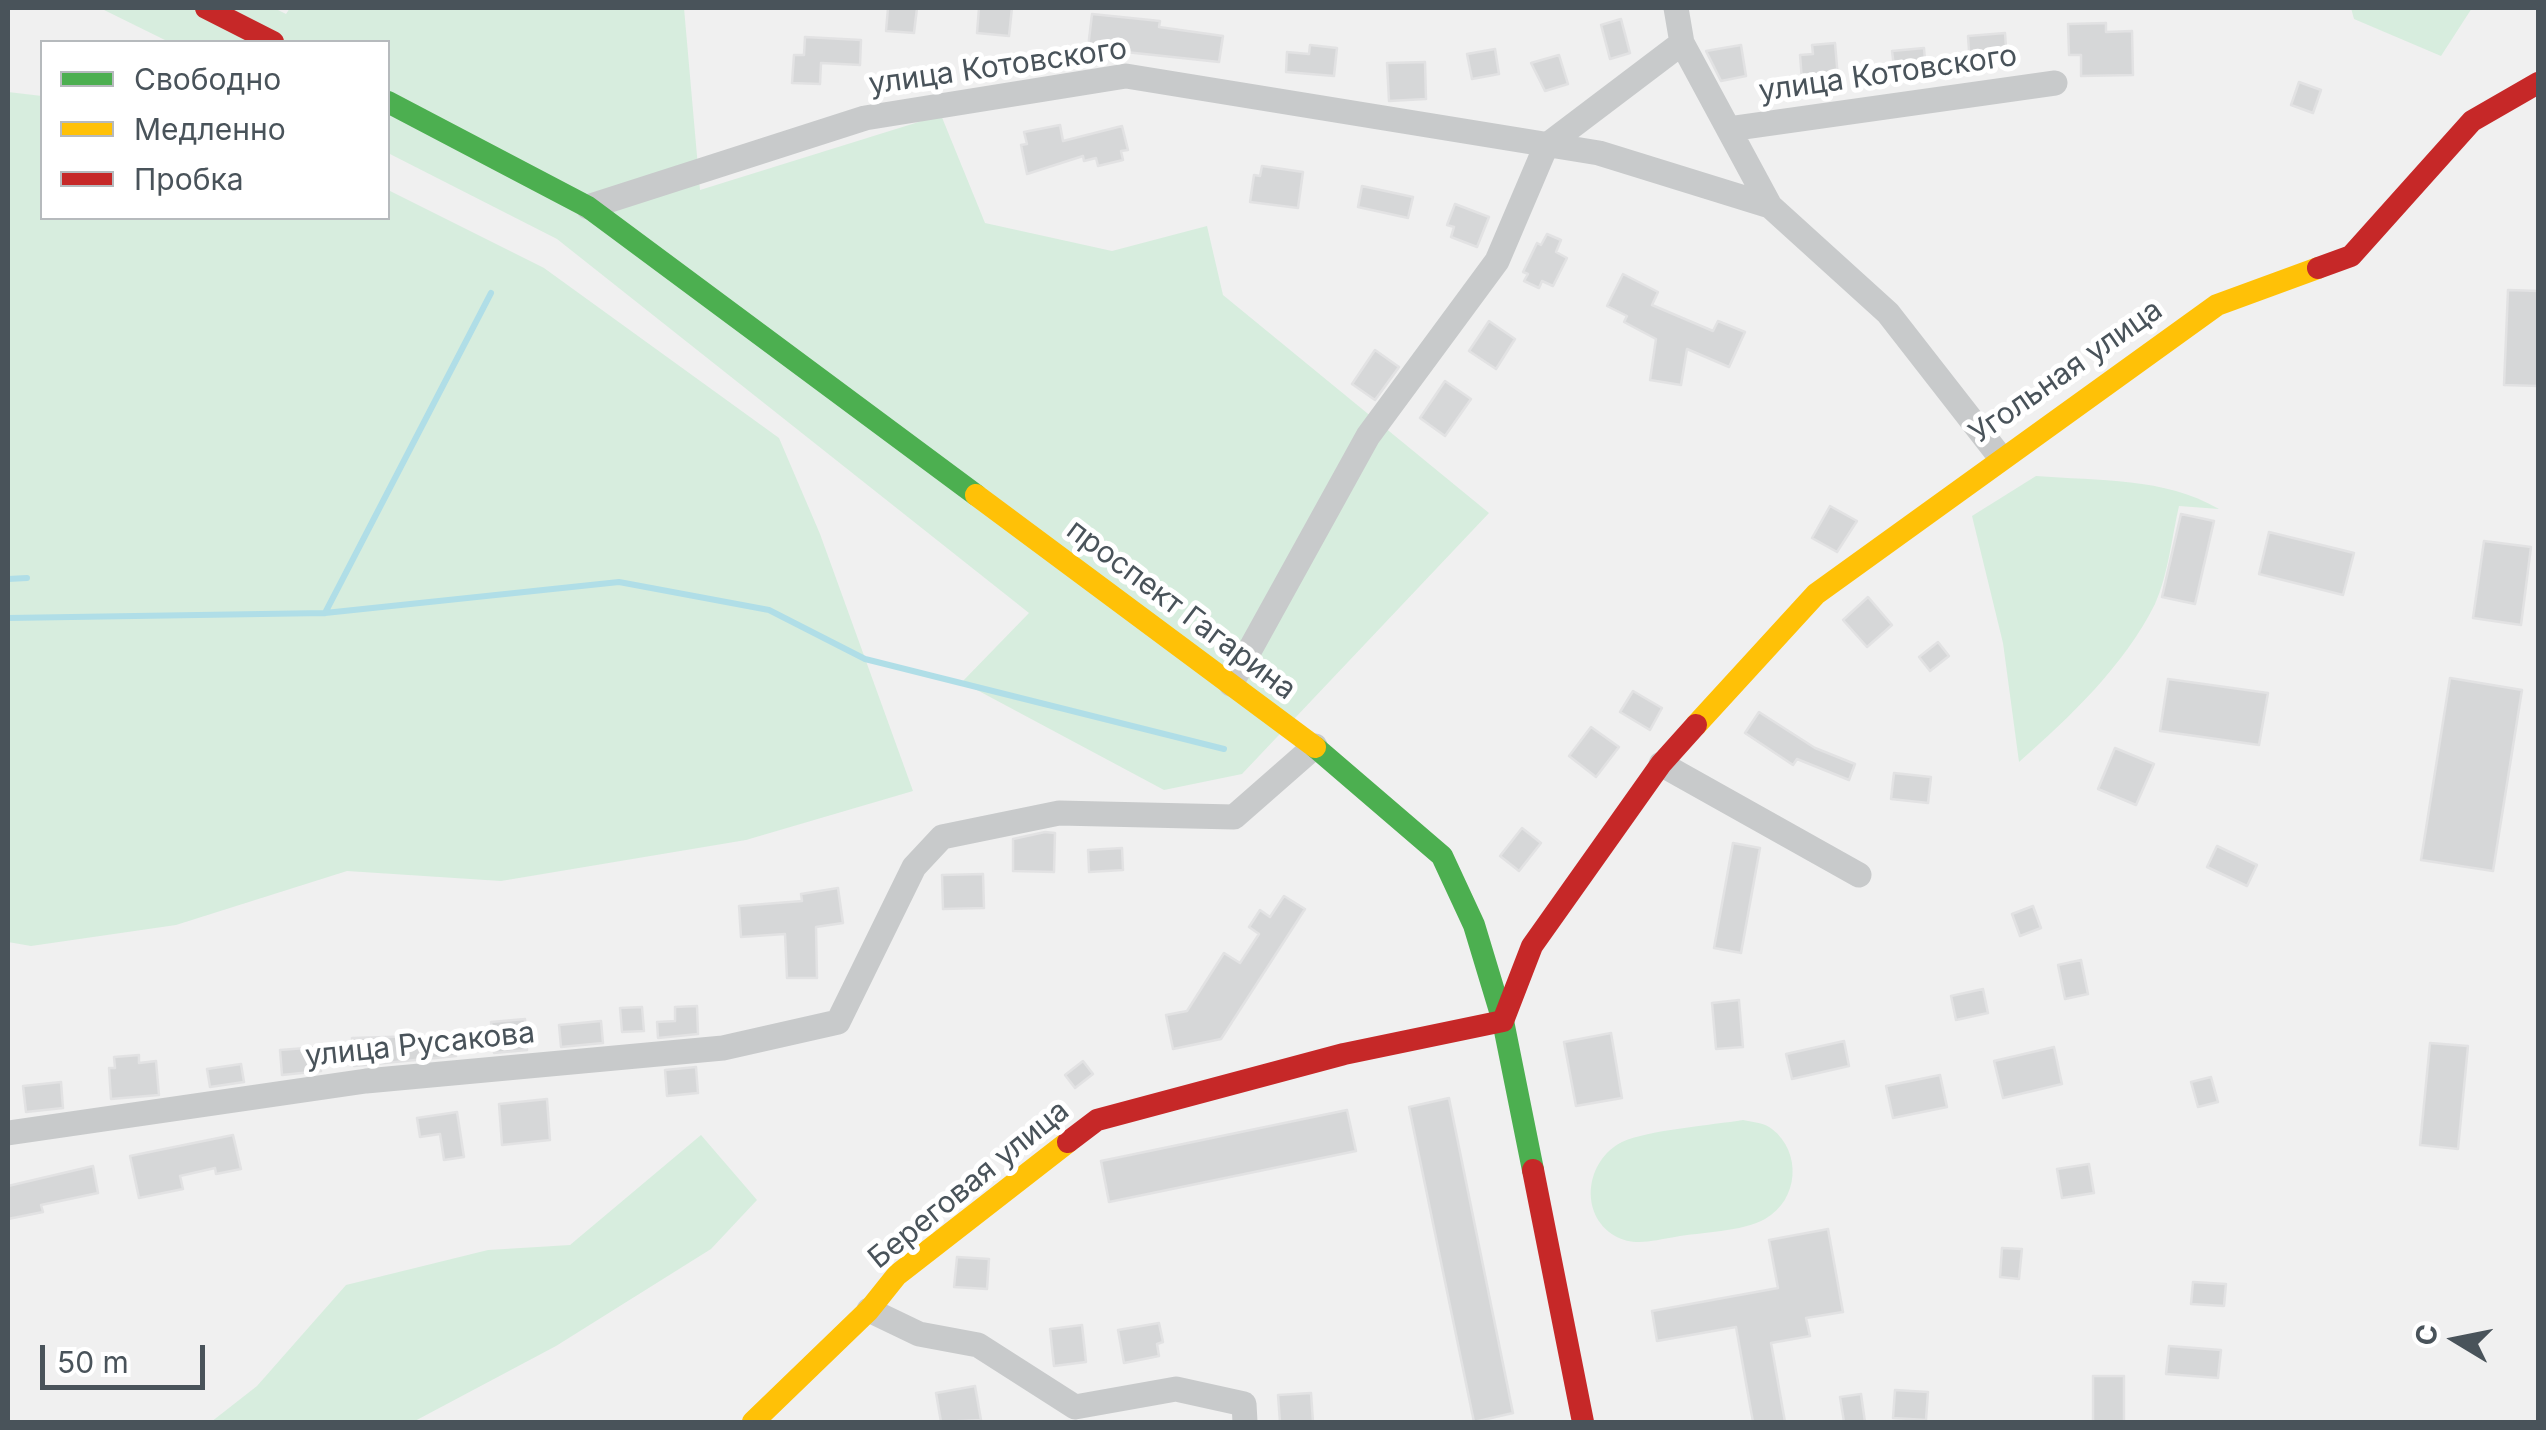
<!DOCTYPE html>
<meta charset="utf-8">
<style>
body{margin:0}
#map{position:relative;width:2546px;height:1430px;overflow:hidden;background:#f0f0f0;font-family:Inter,sans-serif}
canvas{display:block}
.frame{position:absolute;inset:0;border:10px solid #49535a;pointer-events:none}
.legend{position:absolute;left:40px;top:40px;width:350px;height:180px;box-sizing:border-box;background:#fff;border:2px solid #b6babd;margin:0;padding:12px 18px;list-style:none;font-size:30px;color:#49535a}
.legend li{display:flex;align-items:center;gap:20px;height:50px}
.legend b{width:50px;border:2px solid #b6babd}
.north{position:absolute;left:2406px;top:1290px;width:100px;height:100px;-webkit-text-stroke:8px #fff;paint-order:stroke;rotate:280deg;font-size:28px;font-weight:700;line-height:40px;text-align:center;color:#49535a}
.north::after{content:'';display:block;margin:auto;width:35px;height:45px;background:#49535a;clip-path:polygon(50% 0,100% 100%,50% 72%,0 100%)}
.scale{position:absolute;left:40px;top:1345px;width:165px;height:45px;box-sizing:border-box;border:5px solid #49535a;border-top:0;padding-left:12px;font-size:30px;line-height:35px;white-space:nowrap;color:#49535a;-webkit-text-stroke:8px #fff;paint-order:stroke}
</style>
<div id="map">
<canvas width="2546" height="1430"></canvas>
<div class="frame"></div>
<ul class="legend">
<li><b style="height:12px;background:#4caf50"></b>Свободно</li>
<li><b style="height:12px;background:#ffc107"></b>Медленно</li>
<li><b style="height:12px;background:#c62828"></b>Пробка</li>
</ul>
<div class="north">С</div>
<div class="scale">50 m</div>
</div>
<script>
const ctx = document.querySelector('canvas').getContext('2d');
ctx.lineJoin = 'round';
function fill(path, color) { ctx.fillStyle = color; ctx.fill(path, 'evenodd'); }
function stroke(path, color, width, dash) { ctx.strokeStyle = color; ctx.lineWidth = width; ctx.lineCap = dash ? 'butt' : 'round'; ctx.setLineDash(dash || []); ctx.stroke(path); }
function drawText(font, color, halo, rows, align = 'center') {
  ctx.font = font + ' Inter,sans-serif'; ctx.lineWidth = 10; ctx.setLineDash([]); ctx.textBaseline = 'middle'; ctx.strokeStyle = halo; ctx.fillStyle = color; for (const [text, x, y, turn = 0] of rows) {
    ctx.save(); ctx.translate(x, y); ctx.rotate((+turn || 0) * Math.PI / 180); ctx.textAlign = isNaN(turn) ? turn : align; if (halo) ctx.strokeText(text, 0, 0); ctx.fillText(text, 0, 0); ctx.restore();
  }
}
fill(new Path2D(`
 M100 8H274L286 14 290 8H684L700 190 941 115 985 223 1112 251 1207 226 1223 295 1489 513 1242 774 1164 790 962 682 1029 613 557 239 388 153V42H169Z
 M2351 8H2472L2441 56 2354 19Z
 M8 92 42 96V218H388V190L544 268 779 438 820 534 913 791 746 840 501 881 347 871 176 925 31 946 8 942Z
 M2036 476C2099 481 2164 477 2219 509L2179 506C2172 536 2168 575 2155 604 2124 666 2070 717 2019 762L2003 643 1972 516Z
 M1743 1120C1753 1122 1765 1123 1772 1129 1802 1152 1799 1200 1765 1219 1742 1232 1701 1232 1675 1237 1655 1240 1634 1247 1615 1236 1578 1214 1586 1160 1622 1142 1648 1130 1713 1125 1743 1120Z
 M701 1135 757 1200 711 1249 556 1346 413 1422H211L257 1386 346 1285 488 1250 570 1245Z`), '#d7edde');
stroke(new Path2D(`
 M8 579 27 578
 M325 613 491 293
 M8 618 325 613 619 582 769 610 865 659 1224 749`), '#b0dee7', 6);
const building = new Path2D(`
 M888 8H917L914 33 886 31Z
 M979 8H1012L1009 36 977 33Z
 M1092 14 1160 21 1159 27 1223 36 1219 62 1088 48Z
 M1621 19 1630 53 1610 59 1601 25Z
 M2106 23V32L2132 31 2133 75 2081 76V55H2069L2068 24Z
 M2005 33 2007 62 1970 65 1968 36Z
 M805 37 861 40 860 65 821 63 820 84 792 83 794 55H804Z
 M1835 43 1838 78 1802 81 1800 55 1813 54 1812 45Z
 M1310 45 1337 48 1334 76 1286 72 1287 52 1309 54Z
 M1741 45 1746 76 1721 81 1706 51Z
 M1924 48 1926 72 1895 75 1892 51Z
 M1495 49 1499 74 1472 79 1467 54Z
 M1559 55 1568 84 1545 91 1531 63Z
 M1425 62 1426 99 1389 101 1387 63Z
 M2299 82 2321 90 2313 113 2291 105Z
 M1060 125 1063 141 1122 126 1128 150 1121 151 1123 160 1098 166 1096 158 1084 161 1083 156 1027 174 1021 145 1027 144 1024 132Z
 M1262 166 1303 172 1298 208 1250 202 1254 175 1260 176Z
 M1362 186 1413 197 1408 218 1358 207Z
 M1455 204 1489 217 1477 247 1451 237 1454 227 1447 225Z
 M1547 234 1561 240 1556 252 1567 258 1553 286 1542 281 1539 288 1524 281 1528 274 1523 272 1537 243 1541 245Z
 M1623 274 1658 292 1652 305 1713 331 1718 321 1745 332 1729 367 1687 349 1681 385 1650 380 1656 339 1624 322 1627 316 1607 306Z
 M2508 290 2538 291V386L2504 385Z
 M1489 321 1515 339 1496 369 1469 351Z
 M1375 350 1399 367 1375 400 1352 384Z
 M1445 381 1471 399 1445 436 1420 418Z
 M1830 506 1857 521 1837 552 1812 538Z
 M2181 514 2214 521 2195 604 2162 597Z
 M2269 532 2354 553 2343 595 2259 574Z
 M2484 541 2531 547 2521 625 2473 618Z
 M1868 597 1892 625 1867 647 1843 620Z
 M1938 642 1949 656 1930 671 1919 657Z
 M2450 678 2522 690 2493 871 2421 860Z
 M2168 679 2268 693 2259 745 2160 731Z
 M1633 691 1662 708 1650 730 1620 712Z
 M1759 712 1815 748 1855 764 1849 780 1797 759 1793 765 1745 733Z
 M1591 727 1619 747 1596 777 1569 756Z
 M2115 748 2154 764 2136 805 2098 789Z
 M1894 773 1931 777 1928 803 1891 799Z
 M1522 828 1541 843 1519 871 1500 856Z
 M1045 832 1055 833 1054 872 1013 871V839Z
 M1733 843 1760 848 1741 953 1714 948Z
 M2217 846 2257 865 2247 886 2207 867Z
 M1122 848 1123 870 1089 872 1088 850Z
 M983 874 984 908 943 909 942 875Z
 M838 888 843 923 816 927 817 978H787L785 934 741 937 739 906 802 901 801 894Z
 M1284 896 1305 909 1221 1039 1173 1049 1166 1015 1187 1011 1224 953 1240 963 1259 934 1249 927 1260 910 1270 917Z
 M2033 906 2041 928 2020 936 2012 914Z
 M2081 960 2088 994 2065 999 2058 965Z
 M1983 989 1988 1013 1956 1020 1951 996Z
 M1739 1000 1743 1047 1716 1049 1712 1003Z
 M697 1006 698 1034 658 1038 657 1022 675 1021V1007Z
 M642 1007 644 1031 622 1032 620 1008Z
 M525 1019 527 1050 494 1053 491 1022Z
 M601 1021 603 1043 561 1047 559 1025Z
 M1611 1033 1622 1098 1576 1106 1564 1042Z
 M455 1035 456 1056 354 1066 352 1038Z
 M1844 1041 1849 1066 1792 1079 1786 1054Z
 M2430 1043 2468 1046 2458 1149 2420 1145Z
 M319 1047 321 1071 282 1075 280 1050Z
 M2054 1047 2062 1084 2003 1098 1994 1061Z
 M139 1055V1063L156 1061 159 1095 111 1099 109 1068H115L114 1057Z
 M1083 1061 1093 1074 1075 1088 1065 1075Z
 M241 1064 244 1082 210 1087 207 1069Z
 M696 1067 698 1093 667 1096 665 1070Z
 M1940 1075 1947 1107 1893 1118 1886 1086Z
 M2211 1077 2218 1102 2198 1107 2191 1082Z
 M61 1082 63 1108 26 1112 23 1086Z
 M1449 1098 1513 1413 1474 1422 1409 1107Z
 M547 1099 550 1140 502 1145 499 1104Z
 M1347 1110 1356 1151 1109 1202 1101 1161Z
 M457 1112 464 1157 444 1160 440 1134 420 1137 417 1118Z
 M233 1135 241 1169 216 1174 215 1168 180 1176 183 1189 139 1198 130 1156Z
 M2089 1164 2094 1193 2062 1198 2057 1169Z
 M93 1166 98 1193 41 1205 43 1212 8 1219V1186Z
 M1828 1229 1843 1312 1806 1318 1810 1336 1771 1343 1785 1422H1753L1736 1327 1657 1341 1652 1311 1778 1288 1769 1240Z
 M2002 1248 2022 1249 2019 1279 2000 1277Z
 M957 1257 989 1259 987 1289 954 1287Z
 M2193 1282 2226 1284 2224 1306 2191 1304Z
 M1159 1323 1163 1342 1157 1344 1159 1356 1124 1363 1118 1330Z
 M1082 1325 1086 1362 1054 1366 1050 1329Z
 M2169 1346 2221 1350 2218 1378 2166 1374Z
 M2093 1376H2124V1422H2093Z
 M975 1386 981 1420 941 1422 936 1393Z
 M1895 1390 1928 1392 1926 1420 1893 1418Z
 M1311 1393 1313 1422H1280L1278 1395Z
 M1861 1394 1865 1422H1844L1840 1397Z`);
fill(building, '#d6d7d8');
stroke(building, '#e2e2e3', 2.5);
stroke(new Path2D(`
 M1676 8 1682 43 1770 206
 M1729 129 2055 83
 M588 207 865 118 1126 76 1599 153 1770 206 1888 313 2001 458
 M1231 684 1368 436 1497 261 1546 146 1682 43
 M1661 764 1859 875
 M8 1133 366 1081 723 1048 838 1022 914 867 942 837 1059 813 1234 817 1315 746
 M869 1310 919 1334 978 1345 1075 1407 1176 1389 1244 1404 1245 1422`), '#c8cacb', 25);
stroke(new Path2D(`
 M388 102 588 207 976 495
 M1315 747 1442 856 1474 925 1503 1021 1533 1170`), '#4caf50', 22);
stroke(new Path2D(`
 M976 495 1315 747
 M1696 725 1816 594 2217 305 2318 268
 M753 1422 869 1310 897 1275 1068 1142`), '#ffc107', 22);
stroke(new Path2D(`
 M206 8 273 42
 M2318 268 2351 256 2472 121 2538 83
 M1068 1142 1097 1120 1344 1054 1503 1021 1532 946 1661 764 1696 725
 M1533 1170 1583 1422`), '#c62828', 22);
drawText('30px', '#49535a', '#fff', [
 ["улица Котовского",998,67,-8],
 ["улица Котовского",1888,74,-8],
 ["Угольная улица",2066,372,-35],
 ["проспект Гагарина",1181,610,37],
 ["улица Русакова",420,1045,-6],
 ["Береговая улица",969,1185,-39]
]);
</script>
